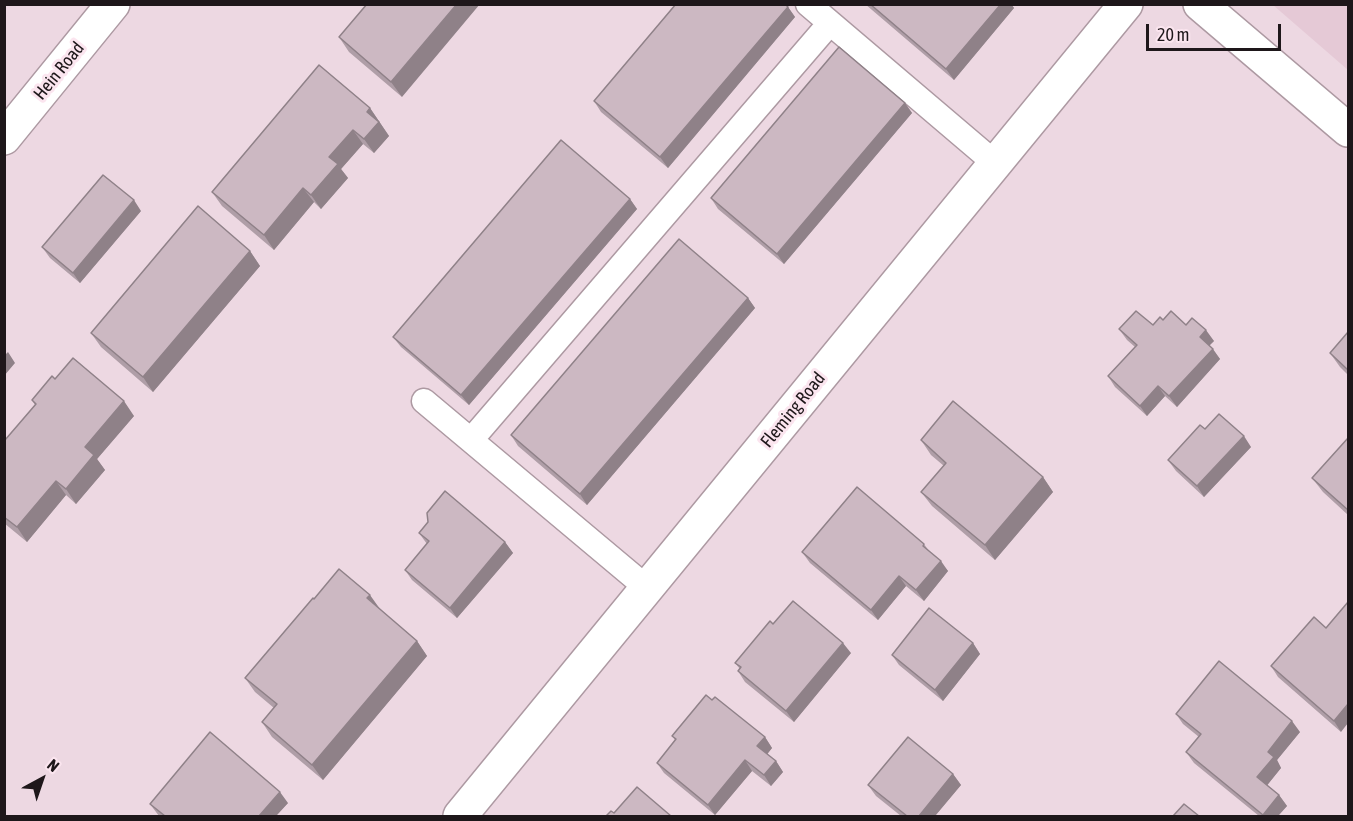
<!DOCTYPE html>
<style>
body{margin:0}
#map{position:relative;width:1353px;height:821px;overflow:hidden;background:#edd8e2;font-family:"Asap Condensed",sans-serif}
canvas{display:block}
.frame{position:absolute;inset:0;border:6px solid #1e171a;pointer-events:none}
.north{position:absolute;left:12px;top:749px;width:60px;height:60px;-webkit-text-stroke:4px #fbe5ef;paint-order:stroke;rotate:40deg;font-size:16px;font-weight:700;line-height:24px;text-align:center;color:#1e171a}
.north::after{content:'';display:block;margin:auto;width:21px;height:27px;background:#1e171a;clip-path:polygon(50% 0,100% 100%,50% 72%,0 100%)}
.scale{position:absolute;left:1146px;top:24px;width:135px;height:27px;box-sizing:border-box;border:3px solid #1e171a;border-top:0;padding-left:8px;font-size:18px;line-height:21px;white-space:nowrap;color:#1e171a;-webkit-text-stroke:4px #fbe5ef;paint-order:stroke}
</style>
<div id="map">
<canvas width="1353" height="821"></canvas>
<div class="frame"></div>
<div class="north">N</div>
<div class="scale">20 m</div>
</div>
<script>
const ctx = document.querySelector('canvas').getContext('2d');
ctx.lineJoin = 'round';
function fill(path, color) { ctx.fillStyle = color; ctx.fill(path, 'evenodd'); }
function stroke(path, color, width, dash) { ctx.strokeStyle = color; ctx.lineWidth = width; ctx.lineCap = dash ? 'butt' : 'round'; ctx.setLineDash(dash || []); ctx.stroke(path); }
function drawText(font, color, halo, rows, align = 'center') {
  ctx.font = font + ' "Asap Condensed",sans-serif'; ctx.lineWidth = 6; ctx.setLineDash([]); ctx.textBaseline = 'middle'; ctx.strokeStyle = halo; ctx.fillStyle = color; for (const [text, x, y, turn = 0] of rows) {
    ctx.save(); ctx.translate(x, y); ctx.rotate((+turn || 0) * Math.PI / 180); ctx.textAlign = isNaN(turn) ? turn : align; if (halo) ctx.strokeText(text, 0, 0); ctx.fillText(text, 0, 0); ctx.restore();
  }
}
fill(new Path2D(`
 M1273 5H1348V70Z`), '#e5c9d6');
const service = new Path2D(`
 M808 4 996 164
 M424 401 647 588
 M471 440 830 23`);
const minor = new Path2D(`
 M4 138 113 4
 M460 816 1126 4`);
const tertiary = new Path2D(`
 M1200 4 1348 130`);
stroke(service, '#ad99a2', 27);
stroke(minor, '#ad99a2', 36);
stroke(tertiary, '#ad99a2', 36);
stroke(service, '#fff', 24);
stroke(minor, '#fff', 33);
stroke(tertiary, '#fff', 33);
fill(new Path2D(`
 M367 4 402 97 349 52 339 37Z
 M865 4H1011L1014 8 954 80Z
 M788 7 795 17 668 168 601 112 594 101Z
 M905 103 912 113 784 264 718 209 711 198Z
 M370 108 389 136 374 153 363 144 341 169 348 178 321 209 314 202 274 250 222 206 212 192Z
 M630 199 637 209 469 405 401 347 393 337Z
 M141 211 80 283 50 258 42 247Z
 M250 251 260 266 153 392 101 347 91 333Z
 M748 298 755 308 587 505 518 446 511 435Z
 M1163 320 1186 325 1214 341 1209 345 1220 359 1177 407 1165 396 1147 416 1115 387 1108 376 1135 347 1127 340 1119 329 1153 325Z
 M1348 332V375L1340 367 1330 353Z
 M55 379 134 416 97 459 105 470 76 504 66 495 27 542 4 523V439L5 440 35 405 32 400Z
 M1205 429 1251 447 1204 497 1176 471 1168 460Z
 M1348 438V515L1323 492 1312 478Z
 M921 440 1043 477 1053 492 995 560 932 506 921 492 944 466 931 455Z
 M419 533 505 542 513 553 457 618 412 580 405 570 427 544Z
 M924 544 929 551 948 571 924 601 906 586 878 620 810 563 802 552Z
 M314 599 380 610 417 641 427 656 323 780 272 737 262 722 274 708 255 692 245 678Z
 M1314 617 1341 732 1278 677 1271 666Z
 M973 643 980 654 943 701 899 665 892 655Z
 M851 653 794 722 745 682 738 671 740 669 735 663Z
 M712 700 765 737 772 748 767 754 776 761 783 772 771 786 752 771 715 815 664 773 657 763 675 740 672 736Z
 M1176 714 1300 732 1277 760 1281 768 1267 785 1279 795 1287 806 1278 816H1259L1194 763 1186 752 1199 737 1183 724Z
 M953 774 961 785 935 816H901L876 796 868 785Z
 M288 803 276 816H159L150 804Z`), '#af9ea7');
fill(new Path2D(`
 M457 4H480L402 97 391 82Z
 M1001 4H1011L1014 8 954 80 946 69Z
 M788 7 795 17 668 168 660 157Z
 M905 103 912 113 784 264 777 254Z
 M370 108 389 136 374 153 364 139 367 112Z
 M353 130 363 144 341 169 348 178 321 209 311 195 329 157Z
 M303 188 314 202 274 250 264 235Z
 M630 199 637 209 469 405 461 395Z
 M134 200 141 211 80 283 73 273Z
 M250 251 260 266 153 392 143 377Z
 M748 298 755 308 587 505 580 494Z
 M1206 330 1214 341 1208 347 1200 337Z
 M1213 349 1220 359 1177 407 1169 396Z
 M8 352 15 363 4 376V356Z
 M1158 386 1165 396 1147 416 1140 406Z
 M124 401 134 416 97 459 105 470 76 504 66 489 85 447Z
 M1244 436 1251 447 1204 497 1197 486Z
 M1043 477 1053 492 995 560 985 545Z
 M56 481 66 495 27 542 17 527Z
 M505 542 513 553 457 618 450 608Z
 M941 561 948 571 924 601 916 590Z
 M899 576 906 586 878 620 871 610Z
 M370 595 380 609 367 598Z
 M417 641 427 656 323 780 312 765Z
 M843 643 851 653 794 722 786 711Z
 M973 643 980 654 943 701 935 690Z
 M1348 704V723L1341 732 1334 721Z
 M1292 721 1300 732 1277 760 1281 768 1265 788 1257 777 1268 752Z
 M765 737 772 748 765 757 757 746Z
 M745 760 752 771 715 815 708 805Z
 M776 761 783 772 771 786 764 775Z
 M953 774 961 785 935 816H919Z
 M280 792 288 803 276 816H259Z
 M1279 795 1287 806 1278 816H1264L1263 815Z`), '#8f8188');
const building = new Path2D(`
 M367 4H457L391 82 339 37Z
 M676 4H785L788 7 660 157 594 101Z
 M870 4H1001L946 69Z
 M839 47 905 103 777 254 711 198Z
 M319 65 370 108 367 112 379 122 364 139 353 130 329 157 338 164 311 195 303 188 264 235 212 192Z
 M561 140 630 199 461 395 393 337Z
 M103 175 134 200 73 273 42 247Z
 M198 206 250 251 143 377 91 333Z
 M679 239 748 298 580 494 511 435Z
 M1136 311 1153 325 1160 317 1163 320 1171 311 1186 325 1192 318 1206 330 1200 337 1213 349 1169 396 1158 386 1140 406 1108 376 1137 345 1119 329Z
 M1348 332V370L1330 353Z
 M73 358 124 401 85 447 94 455 66 489 56 481 17 527 4 517V439L5 440 36 404 32 400 52 376 55 379Z
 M953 401 1043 477 985 545 921 492 946 463 921 440Z
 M1219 414 1244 436 1197 486 1168 460 1200 425 1205 429Z
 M1348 438V510L1312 478Z
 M857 487 924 544 923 546 941 561 916 590 899 576 871 610 802 552Z
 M445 491 505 542 450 608 405 570 429 541 419 533 428 522 427 513Z
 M339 569 370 595 367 598 417 641 312 765 262 722 277 704 245 678 313 598 314 599Z
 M793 601 843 643 786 711 738 671 741 667 735 663 770 621 773 624Z
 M1348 602V704L1334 721 1271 666 1314 617 1326 628Z
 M929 608 973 643 935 690 892 655Z
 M1219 661 1292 721 1268 752 1274 757 1257 777 1279 795 1263 815 1186 752 1201 734 1176 714Z
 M706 695 712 700 715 697 765 737 757 746 776 761 764 775 745 760 708 805 657 763 676 739 672 736Z
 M210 732 280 792 259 816H165L150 804Z
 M908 737 953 774 919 816H907L868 785Z
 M637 787 671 816H606L611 811 614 813Z
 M1184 804 1199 816H1173Z`);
fill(building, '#ccb8c2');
stroke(building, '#8f8188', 1.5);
drawText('18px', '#1e171a', '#fbe5ef', [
 ["Hein Road",59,71,-51],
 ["Fleming Road",793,410,-51]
]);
</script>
